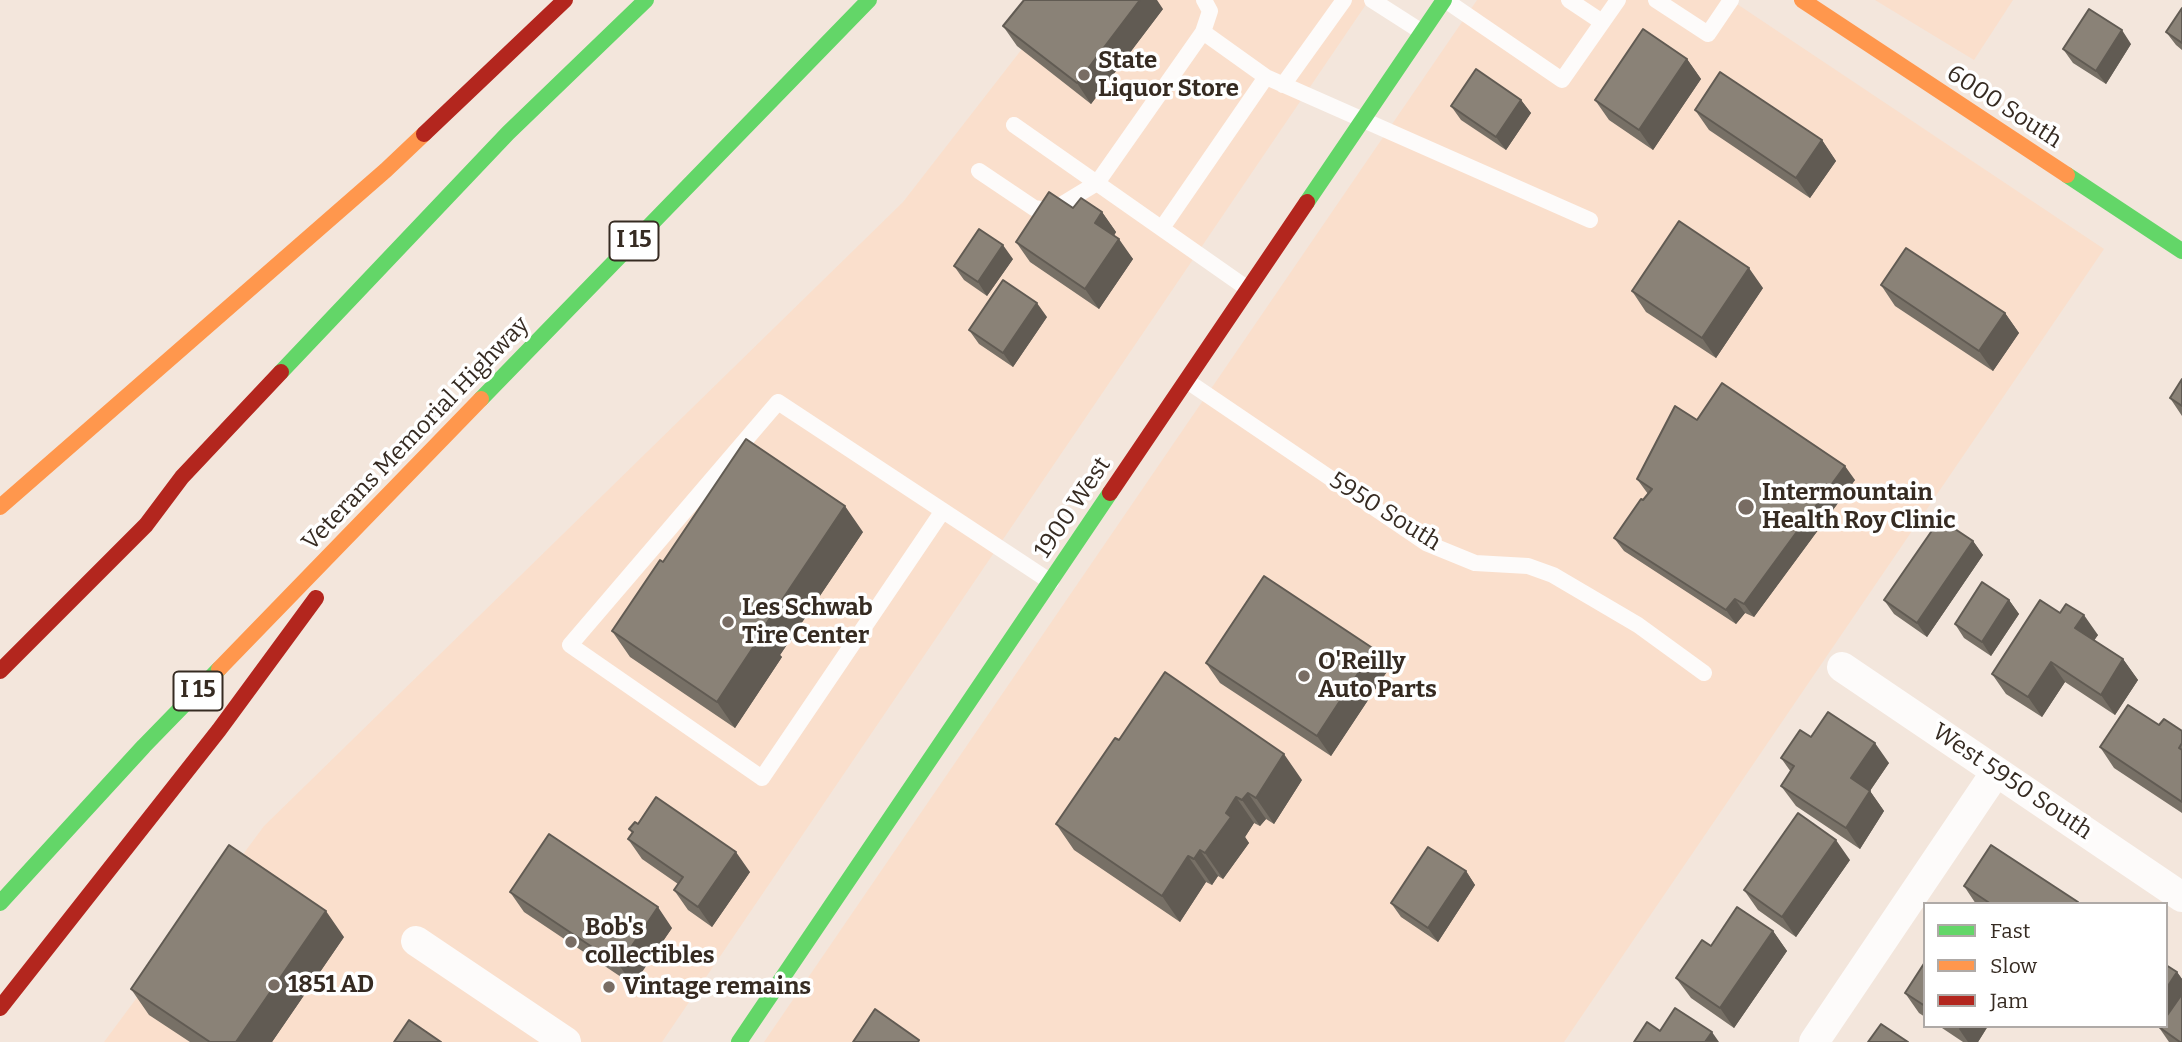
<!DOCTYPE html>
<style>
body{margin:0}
#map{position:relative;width:2182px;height:1042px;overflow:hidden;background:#f3e6dc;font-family:Bitter,serif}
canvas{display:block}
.legend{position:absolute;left:1923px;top:902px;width:245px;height:126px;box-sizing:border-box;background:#fff;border:2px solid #afaaa7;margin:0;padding:9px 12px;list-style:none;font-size:21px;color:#362b22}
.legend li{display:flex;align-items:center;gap:14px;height:35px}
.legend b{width:35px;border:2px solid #afaaa7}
</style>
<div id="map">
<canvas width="2182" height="1042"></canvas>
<ul class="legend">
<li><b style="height:9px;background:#63d668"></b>Fast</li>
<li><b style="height:9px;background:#ff974d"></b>Slow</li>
<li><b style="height:9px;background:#b3261e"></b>Jam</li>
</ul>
</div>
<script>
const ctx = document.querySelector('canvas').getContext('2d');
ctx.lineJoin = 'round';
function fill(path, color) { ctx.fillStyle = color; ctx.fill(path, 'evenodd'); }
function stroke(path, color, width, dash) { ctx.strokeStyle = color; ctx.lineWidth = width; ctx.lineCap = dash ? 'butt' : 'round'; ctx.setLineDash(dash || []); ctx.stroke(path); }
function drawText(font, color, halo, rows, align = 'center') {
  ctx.font = font + ' Bitter,serif'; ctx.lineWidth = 7; ctx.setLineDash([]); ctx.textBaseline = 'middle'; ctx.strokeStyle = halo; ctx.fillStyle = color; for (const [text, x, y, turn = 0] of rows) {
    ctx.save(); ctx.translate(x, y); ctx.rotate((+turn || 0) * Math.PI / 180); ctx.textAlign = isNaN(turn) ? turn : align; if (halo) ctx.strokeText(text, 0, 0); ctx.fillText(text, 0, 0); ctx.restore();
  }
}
fill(new Path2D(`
 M1060 0H1369L662 1042H104L264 826 903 202Z
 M1477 0H1731L2104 249 1564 1042H764Z
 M1875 0H2013L1974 60Z`), '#fadfcc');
stroke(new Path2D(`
 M1372 0 1422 32
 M1445 0 1562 80 1618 0
 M1569 0 1602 22
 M1656 0 1708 34 1731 0
 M1203 32 1210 11 1204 0
 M1266 77 1590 220
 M1283 85 1344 0
 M1014 125 1248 289
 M979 171 1034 208 1051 211 1097 183 1203 32 1266 77 1162 228
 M1187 381 1426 543 1475 563 1528 566 1553 575 1638 625 1704 673
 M942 512 762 778 570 645 778 402 1051 582`), '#fdfbfa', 16);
stroke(new Path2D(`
 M1842 667 2182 897
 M416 941 566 1042
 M1814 1042 1996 772`), '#fdfbfa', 30);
stroke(new Path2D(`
 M2067 175 2182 251
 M1307 202 1444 0
 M281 372 508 133 646 0
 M481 399 869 0
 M0 903 144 746 219 669
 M739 1042 1110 493`), '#63d668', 16);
stroke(new Path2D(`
 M1802 0 2067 175
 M0 507 386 170 424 134
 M219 669 481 399`), '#ff974d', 16);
stroke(new Path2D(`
 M424 134 565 0
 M1110 493 1307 202
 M0 671 146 525 182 477 281 372
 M0 1008 219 730 316 598`), '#b3261e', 16);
fill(new Path2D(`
 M2182 8V50L2176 45 2166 32Z
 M1163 9 1091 104 1017 46 1003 26Z
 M2131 44 2106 84 2073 63 2063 49Z
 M1687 59 1701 79 1653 150 1609 120 1595 100Z
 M1521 100 1531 113 1506 150 1461 120 1451 106Z
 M1695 110 1822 140 1836 161 1810 198 1709 130Z
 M1073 208 1102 212 1116 232 1114 236 1133 259 1099 309 1030 262 1016 242Z
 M1013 259 987 296 964 280 954 266Z
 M1881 285 2005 313 2019 333 1993 371 1895 306Z
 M1763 288 1716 358 1646 312 1632 291Z
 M1047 317 1013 367 979 344 969 330Z
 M2182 379V416L2170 398Z
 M1697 420 1855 480 1754 617 1745 613 1736 624 1624 551 1614 538 1648 494 1637 479Z
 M863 532 780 655 782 657 735 728 630 657 612 631 663 562Z
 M1973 541 1983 555 1927 637 1894 614 1884 600Z
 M2009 600 2019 614 1991 656 1964 638 1955 624Z
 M2060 613 2098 635 2094 640 2123 659 2138 680 2115 715 2065 682 2042 717 2006 694 1992 674Z
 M1374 649 1388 670 1331 756 1220 683 1206 663Z
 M2159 725 2182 731V813L2114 768 2100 747Z
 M1811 737 1889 763 1870 791 1884 811 1860 849 1796 806 1781 786 1791 772 1781 758Z
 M1302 780 1274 824 1266 819 1260 826 1254 823 1245 837 1249 843 1223 879 1218 876 1212 885 1206 882 1180 922 1074 850 1056 824Z
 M638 824 750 872 712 927 688 910 674 890 678 884 642 859 628 839 632 833 629 829Z
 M1850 860 1796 937 1758 910 1744 890Z
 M1466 871 1475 885 1438 942 1401 917 1391 903Z
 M1964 886 2079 904H1976Z
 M510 892 672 928 633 985 524 912Z
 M1773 931 1787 951 1734 1028 1691 998 1676 978 1711 946Z
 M344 937 272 1042H190L149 1015 131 989Z
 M1925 962V1017L1919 1013 1905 993Z
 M2177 972 2182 979V1042H2169L2158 1026H2166Z
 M1939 1026H1988L1978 1042H1963Z`), '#777066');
fill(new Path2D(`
 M1140 0H1157L1163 9 1091 104 1077 83Z
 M2122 30 2131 44 2106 84 2096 71Z
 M1687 59 1701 79 1653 150 1639 130Z
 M1521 100 1531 113 1506 150 1496 137Z
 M1822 140 1836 161 1810 198 1796 178Z
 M1102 212 1116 232 1109 243 1095 223Z
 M1119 239 1133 259 1099 309 1085 289Z
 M1003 245 1013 259 987 296 978 282Z
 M1749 268 1763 288 1716 358 1702 338Z
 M1037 303 1047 317 1013 367 1003 353Z
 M2005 313 2019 333 1993 371 1979 351Z
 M1845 466 1855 480 1754 617 1744 604Z
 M845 506 863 532 780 655 782 657 735 728 717 702 762 630Z
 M1973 541 1983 555 1927 637 1917 623Z
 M1735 599 1745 613 1736 624 1726 610Z
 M2009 600 2019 614 1991 656 1982 642Z
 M2084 615 2098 635 2089 648 2075 628Z
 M1374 649 1388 670 1331 756 1317 736Z
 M2123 659 2138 680 2115 715 2101 695Z
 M2051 662 2065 682 2042 717 2028 697Z
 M1875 743 1889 763 1865 798 1851 778Z
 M1284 754 1302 780 1274 824 1256 798Z
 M1870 791 1884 811 1860 849 1846 828Z
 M1248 793 1266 819 1260 826 1242 800Z
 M1236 797 1254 823 1245 837 1249 843 1223 879 1205 853 1226 813Z
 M1836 840 1850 860 1796 937 1782 917Z
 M1200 850 1218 876 1212 885 1194 859Z
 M736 852 750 872 712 927 698 907Z
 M1188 856 1206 882 1180 922 1162 896Z
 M1466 871 1475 885 1438 942 1428 928Z
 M658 907 672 928 633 985 619 965Z
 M326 911 344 937 272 1042H236Z
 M1773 931 1787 951 1734 1028 1720 1008Z
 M2177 972 2182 979V1007L2166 1026V989Z
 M1961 1026H1988L1978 1042H1968L1959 1029Z
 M1712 1032 1719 1042H1705Z`), '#615b53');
const building = new Path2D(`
 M1024 0H1140L1077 83 1003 26Z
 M2182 8V43L2166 32Z
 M2089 9 2122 30 2096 71 2063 49Z
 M1643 29 1687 59 1639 130 1595 100Z
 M1476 69 1521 100 1496 137 1451 106Z
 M1720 72 1822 140 1796 178 1695 110Z
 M1049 192 1073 208 1081 198 1102 212 1095 223 1119 239 1085 289 1016 242Z
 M1679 221 1749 268 1702 338 1632 291Z
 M979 229 1003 245 978 282 954 266Z
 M1906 248 2005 313 1979 351 1881 285Z
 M1003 280 1037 303 1003 353 969 330Z
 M2182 379V406L2170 398Z
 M1722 383 1845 466 1744 604 1735 599 1726 610 1614 538 1641 499 1643 500 1652 489 1637 479 1675 406 1697 420Z
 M746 439 845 506 762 630 764 631 717 702 612 631 660 560 663 562Z
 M1940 519 1973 541 1917 623 1884 600Z
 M1264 576 1374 649 1317 736 1206 663Z
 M1982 582 2009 600 1982 642 1955 624Z
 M2040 600 2060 613 2066 604 2084 615 2075 628 2123 659 2101 695 2051 662 2028 697 1992 674Z
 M1165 672 1284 754 1256 798 1248 793 1242 800 1236 797 1226 813 1231 817 1205 853 1200 850 1194 859 1188 856 1162 896 1056 824 1115 738 1119 740Z
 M2128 705 2159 725 2164 719 2182 731V743L2179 748 2182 750V802L2100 747Z
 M1828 712 1875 743 1851 778 1870 791 1846 828 1781 786 1794 766 1781 758 1800 730 1811 737Z
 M656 797 736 852 698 907 674 890 683 877 628 839 633 832 629 829 635 822 638 824Z
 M1798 813 1836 840 1782 917 1744 890Z
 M549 834 658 907 619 965 510 892Z
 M229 845 326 911 236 1042H210L131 989Z
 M1991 845 2078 902 2077 904H1991L1964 886Z
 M1428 847 1466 871 1428 928 1391 903Z
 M1737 907 1773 931 1720 1008 1676 978 1702 940 1711 946Z
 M1925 962V1006L1905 993Z
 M2166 965 2177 972 2166 989Z
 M2182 994V1042H2180L2159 1027 2160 1026H2166V1017Z
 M1675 1008 1712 1032 1705 1042H1634L1647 1022 1660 1031Z
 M875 1009 919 1040 918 1042H853Z
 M409 1020 441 1042H394Z
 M1881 1024 1908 1042H1868Z`);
fill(building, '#8a8277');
stroke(building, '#615b53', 2);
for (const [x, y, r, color] of [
 [1084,75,7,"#786c63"],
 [1746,507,9,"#786c63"],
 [728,622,7,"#786c63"],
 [1304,676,7,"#786c63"],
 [571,942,7,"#786c63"],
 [274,985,7,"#786c63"],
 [609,987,7,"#786c63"]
]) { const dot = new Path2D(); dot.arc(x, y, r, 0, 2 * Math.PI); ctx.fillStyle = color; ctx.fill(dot); stroke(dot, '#fff', 2.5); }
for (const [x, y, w] of [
 [634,241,49],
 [198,691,49]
]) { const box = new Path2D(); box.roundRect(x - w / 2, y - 19.5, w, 39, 5); ctx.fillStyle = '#fff'; ctx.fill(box); stroke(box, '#362b22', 2); }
drawText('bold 23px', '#362b22', null, [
 ["I 15",634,241],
 ["I 15",198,691]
]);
drawText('bold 24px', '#362b22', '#fff', [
 ["State",1098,61],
 ["Liquor Store",1098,89],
 ["Intermountain",1762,493],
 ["Health Roy Clinic",1762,521],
 ["Les Schwab",742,608],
 ["Tire Center",742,636],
 ["O'Reilly",1318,662],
 ["Auto Parts",1318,690],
 ["Bob's",585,928],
 ["collectibles",585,956],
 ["1851 AD",288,985],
 ["Vintage remains",623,987]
], 'left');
drawText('24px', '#362b22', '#fff', [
 ["6000 South",2004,107,33],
 ["Veterans Memorial Highway",416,434,-46],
 ["1900 West",1073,508,-56],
 ["5950 South",1385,512,32],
 ["West 5950 South",2012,782,34]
]);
</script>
